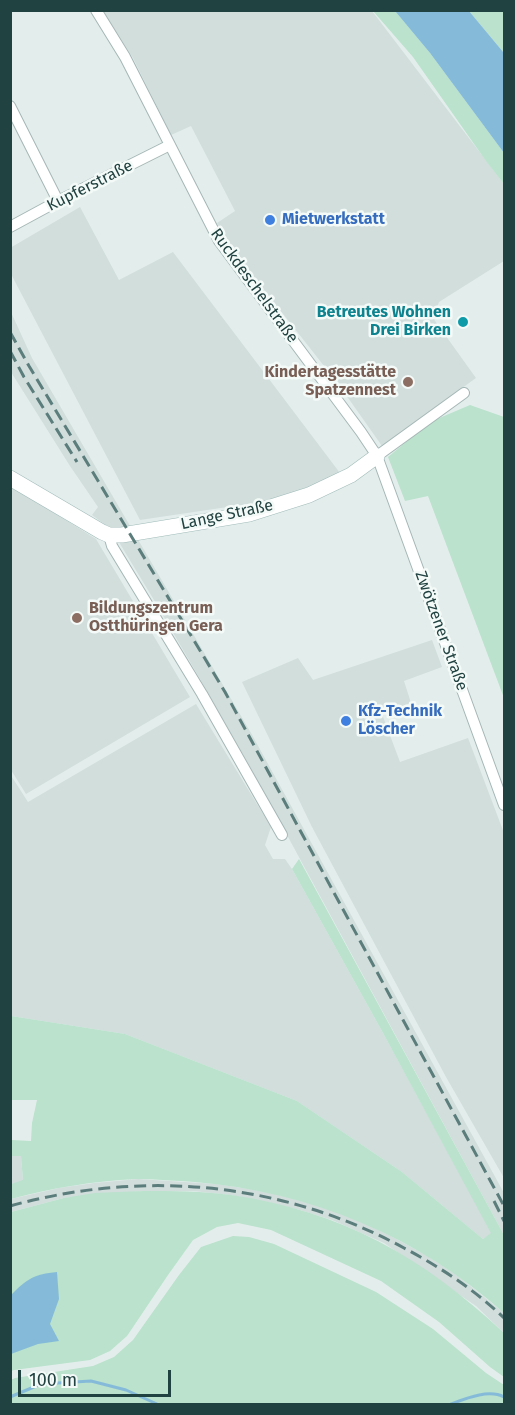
<!DOCTYPE html>
<meta charset="utf-8">
<style>
body{margin:0}
#map{position:relative;width:515px;height:1415px;overflow:hidden;background:#e3eeec;font-family:"Fira Sans",sans-serif}
canvas{display:block}
.frame{position:absolute;inset:0;border:12px solid #204240;pointer-events:none}
.scale{position:absolute;left:18px;top:1370px;width:153px;height:27px;box-sizing:border-box;border:3px solid #204240;border-top:0;padding-left:8px;font-size:18px;line-height:21px;white-space:nowrap;color:#204240;-webkit-text-stroke:4px #f4faf8;paint-order:stroke}
</style>
<div id="map">
<canvas width="515" height="1415"></canvas>
<div class="frame"></div>
<div class="scale">100 m</div>
</div>
<script>
const ctx = document.querySelector('canvas').getContext('2d');
ctx.lineJoin = 'round';
function fill(path, color) { ctx.fillStyle = color; ctx.fill(path, 'evenodd'); }
function stroke(path, color, width, dash) { ctx.strokeStyle = color; ctx.lineWidth = width; ctx.lineCap = dash ? 'butt' : 'round'; ctx.setLineDash(dash || []); ctx.stroke(path); }
function drawText(font, color, halo, rows, align = 'center') {
  ctx.font = font + ' "Fira Sans",sans-serif'; ctx.lineWidth = 5; ctx.setLineDash([]); ctx.textBaseline = 'middle'; ctx.strokeStyle = halo; ctx.fillStyle = color; for (const [text, x, y, turn = 0] of rows) {
    ctx.save(); ctx.translate(x, y); ctx.rotate((+turn || 0) * Math.PI / 180); ctx.textAlign = isNaN(turn) ? turn : align; if (halo) ctx.strokeText(text, 0, 0); ctx.fillText(text, 0, 0); ctx.restore();
  }
}
fill(new Path2D(`
 M103 11H372L504 184V261L439 302 433 318 476 378 382 446 339 385 228 244 217 223 235 211 191 126 171 135 133 58Z
 M80 207 119 280 173 252 340 473 332 478 268 502 241 505 140 520 11 274 10 248Z
 M10 310 32 358 251 733 504 1193V1235L249 765 200 679 154 600 111 529 92 515 98 507 70 466 11 372Z
 M11 486 96 539 190 697 26 794 11 770Z
 M432 640 442 667 404 681 411 703 382 714 400 762 468 738 504 833V1178L446 1077 312 827 242 682 298 658 313 680Z
 M196 704 271 827 265 845 273 859H285L292 869 383 1033 492 1233 483 1239 402 1172 297 1101 125 1034 11 1016 10 774 28 802Z
 M11 1156H21L23 1181 11 1184Z
 M138 1179 217 1184 249 1189 280 1195 322 1207 356 1219 389 1235 426 1255 458 1276 504 1313V1333L476 1306 384 1243 332 1220 300 1210 267 1202 230 1195 193 1191H144L64 1198 11 1212V1199L24 1196 59 1188 94 1183Z`), '#d1dedc');
fill(new Path2D(`
 M373 11H395L430 53 504 153V184L486 161 413 57Z
 M469 11H504V53Z
 M470 405 504 417V698L428 496 405 501 388 457 430 422Z
 M299 859 504 1235V1313C418 1236 311 1192 195 1182 176 1181 156 1179 136 1179 93 1181 52 1188 11 1199V1184L23 1180 21 1156H11V1140L31 1141 32 1123 37 1100H11V1016L125 1034 297 1101 402 1172 483 1239 491 1233 383 1033 292 869Z
 M144 1191C173 1191 202 1191 231 1195 342 1211 423 1257 504 1333V1377L490 1367 439 1322 381 1281 271 1230 238 1223 217 1227 193 1240 168 1275 127 1336 110 1351 90 1360 14 1370 11 1371V1212L64 1198 95 1193Z
 M233 1236 249 1237 274 1244 376 1292 433 1329 486 1373 504 1385V1404H11V1380L15 1378 93 1366 114 1357 133 1340 179 1275 201 1247Z`), '#bae2cc');
fill(new Path2D(`
 M395 11H469L504 53V153L430 53Z
 M57 1272 59 1299 50 1324 59 1341 38 1344 11 1354V1295C27 1279 34 1274 57 1272Z`), '#85bbd9');
stroke(new Path2D(`
 M10 1397 41 1384 91 1381 126 1390 157 1404
 M451 1404C467 1398 489 1389 504 1397`), '#85bbd9', 3);
const street = new Path2D(`
 M96 10 125 57 219 241 361 432 377 456 504 805
 M10 106 58 201
 M10 227 58 201 170 145
 M377 456 464 393
 M109 535 112 546 202 694 282 835`);
const secondary = new Path2D(`
 M10 478 102 532 109 535H122L249 514 309 495 351 475 377 456`);
stroke(street, '#a5b7b5', 12);
stroke(secondary, '#a0bbb8', 16);
stroke(street, '#fff', 10);
stroke(secondary, '#fff', 15);
stroke(new Path2D(`
 M10 332 29 366 225 692 504 1206
 M10 351 24 377 77 462
 M494 1201 504 1221
 M10 1206C144 1169 282 1182 404 1248 440 1267 475 1290 504 1318`), '#5b7d7b', 3, [12, 6]);
for (const [x, y, r, color] of [
 [270,220,6,"#3f7fe0"],
 [463,322,6,"#0f9aa8"],
 [408,382,6,"#8d6e63"],
 [77,618,6,"#8d6e63"],
 [346,721,6,"#3f7fe0"]
]) { const dot = new Path2D(); dot.arc(x, y, r, 0, 2 * Math.PI); ctx.fillStyle = color; ctx.fill(dot); stroke(dot, '#f4faf8', 2); }
drawText('16px', '#204240', '#f4faf8', [
 ["Kupferstraße",90,186,-27],
 ["Ruckdeschelstraße",254,286,54],
 ["Lange Straße",227,515,-12],
 ["Zwötzener Straße",441,631,70]
]);
drawText('bold 16px', '#366cbe', '#f4faf8', [
 ["Mietwerkstatt",282,220],
 ["Kfz-Technik",358,712],
 ["Löscher",358,730]
], 'left');
drawText('bold 16px', '#0d838f', '#f4faf8', [
 ["Betreutes Wohnen",451,313],
 ["Drei Birken",451,331]
], 'right');
drawText('bold 16px', '#785e54', '#f4faf8', [
 ["Kindertagesstätte",396,373],
 ["Spatzennest",396,391],
 ["Bildungszentrum",89,609,"left"],
 ["Ostthüringen Gera",89,627,"left"]
], 'right');
</script>
